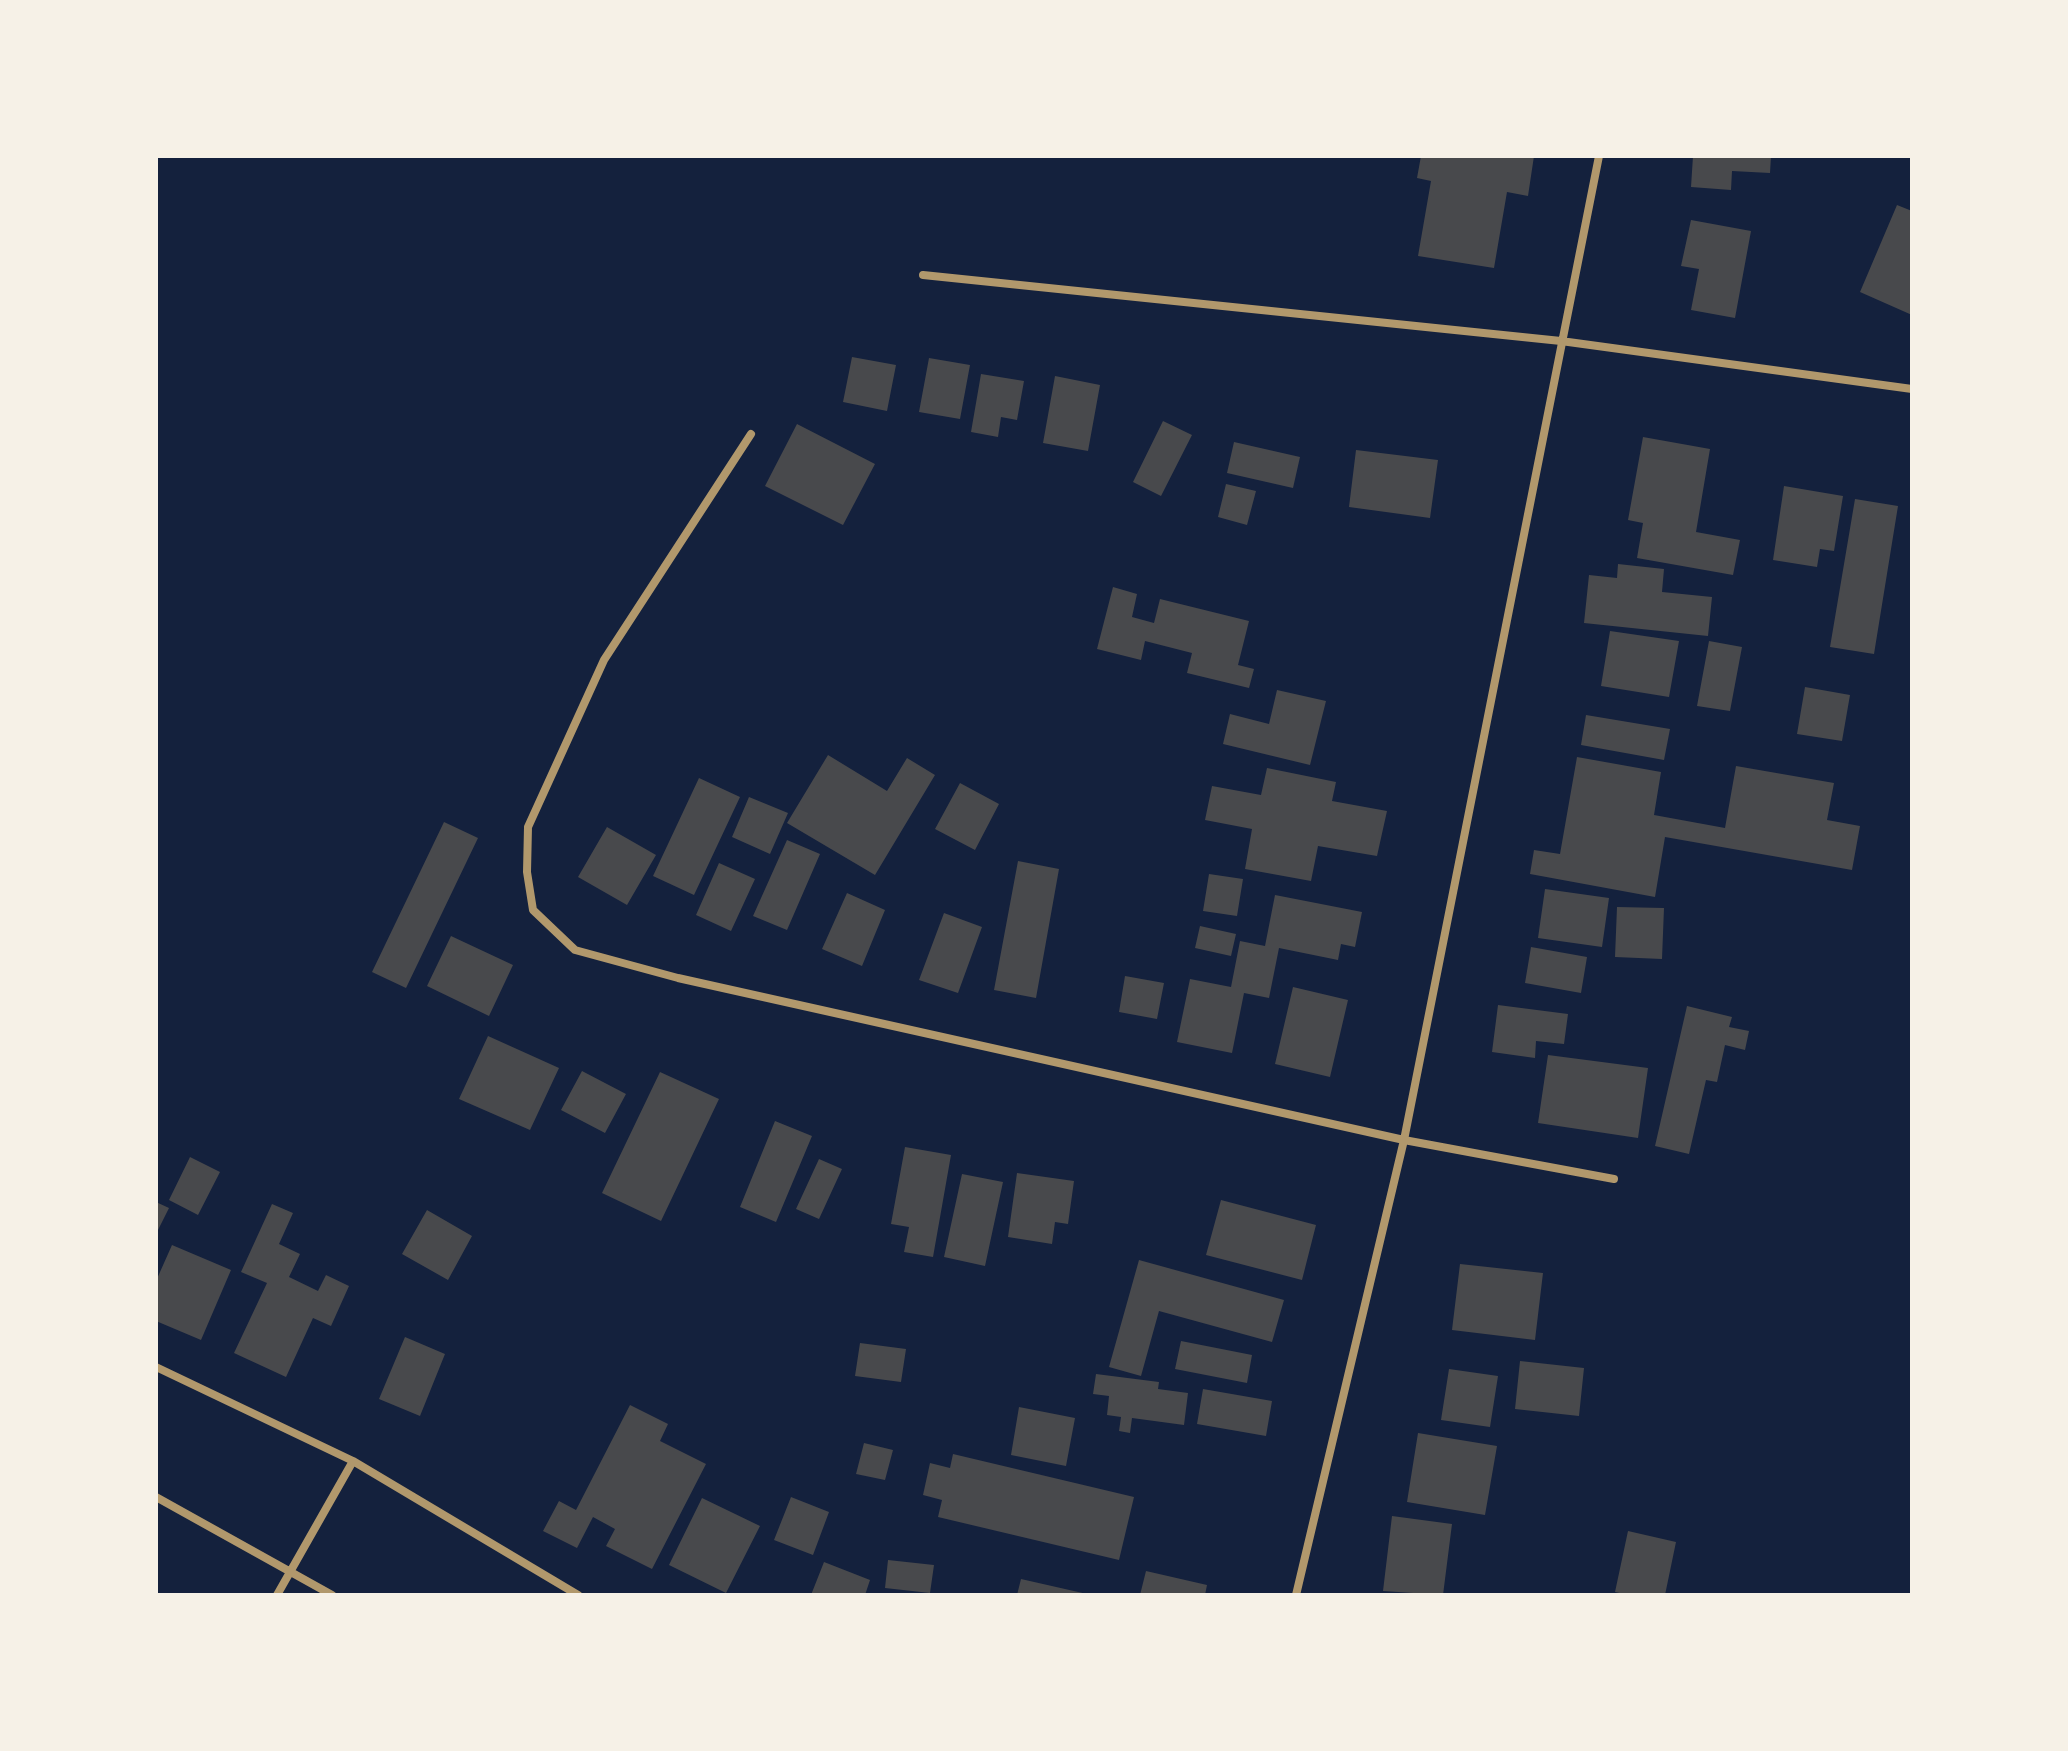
<!DOCTYPE html>
<style>
body{margin:0}
#map{position:relative;width:2068px;height:1751px;overflow:hidden;background:#14213d;font-family:"Varela Round",sans-serif}
canvas{display:block}
.frame{position:absolute;inset:0;border:158px solid #f6f1e7;pointer-events:none}
</style>
<div id="map">
<canvas width="2068" height="1751"></canvas>
<div class="frame"></div>
</div>
<script>
const ctx = document.querySelector('canvas').getContext('2d');
ctx.lineJoin = 'round';
function fill(path, color) { ctx.fillStyle = color; ctx.fill(path, 'evenodd'); }
function stroke(path, color, width, dash) { ctx.strokeStyle = color; ctx.lineWidth = width; ctx.lineCap = dash ? 'butt' : 'round'; ctx.setLineDash(dash || []); ctx.stroke(path); }
fill(new Path2D(`
 M1421 156H1534L1528 196 1507 192 1494 268 1418 256 1431 181 1417 178Z
 M1693 156H1771L1770 173 1732 171 1731 190 1691 187Z
 M1897 205 1912 211V315L1860 292Z
 M1691 220 1751 231 1735 318 1691 310 1699 269 1681 266Z
 M852 357 896 365 887 411 843 402Z
 M929 358 970 365 960 419 919 412Z
 M981 374 1024 381 1017 420 1001 417 998 437 971 432Z
 M1055 376 1100 385 1088 451 1043 443Z
 M1163 421 1192 435 1161 496 1133 482Z
 M797 424 875 464 843 525 765 486Z
 M1643 437 1710 449 1696 532 1740 540 1733 575 1637 558 1643 523 1628 520Z
 M1234 442 1300 457 1293 488 1227 473Z
 M1356 450 1438 460 1430 518 1349 507Z
 M1226 484 1256 491 1247 525 1218 517Z
 M1784 486 1843 496 1834 551 1820 549 1817 567 1773 560Z
 M1855 499 1898 506 1874 654 1830 647Z
 M1618 564 1664 569 1662 592 1712 597 1708 636 1584 623 1589 575 1617 578Z
 M1113 587 1137 594 1132 617 1154 623 1160 599 1249 621 1238 665 1254 669 1249 688 1187 673 1192 653 1145 641 1141 660 1097 649Z
 M1610 631 1679 641 1669 697 1601 686Z
 M1709 641 1742 647 1730 711 1697 706Z
 M1805 687 1850 695 1842 741 1797 734Z
 M1277 690 1326 701 1310 765 1223 744 1230 714 1269 724Z
 M1586 715 1670 729 1664 760 1581 745Z
 M828 755 887 791 907 758 935 775 875 875 787 823Z
 M1577 757 1661 772 1654 815 1725 828 1736 766 1834 783 1827 820 1860 826 1852 870 1665 837 1655 897 1530 874 1534 850 1560 854Z
 M1267 768 1336 782 1332 801 1387 811 1377 856 1318 846 1311 881 1245 869 1252 829 1205 820 1212 786 1261 795Z
 M699 778 740 797 694 895 653 876Z
 M960 783 999 804 975 850 935 829Z
 M749 797 788 813 770 854 732 837Z
 M444 822 478 838 406 988 372 972Z
 M607 827 656 855 627 905 578 877Z
 M787 840 820 854 787 930 753 916Z
 M1018 861 1059 869 1036 998 994 990Z
 M719 863 755 879 731 931 696 915Z
 M1209 874 1243 879 1237 916 1203 911Z
 M1545 889 1609 898 1602 947 1538 938Z
 M847 893 885 910 862 966 822 949Z
 M1275 895 1362 912 1355 947 1341 944 1338 960 1279 948 1269 998 1244 993 1232 1053 1177 1042 1190 979 1231 987 1240 941 1265 946Z
 M1617 907 1664 908 1662 959 1615 957Z
 M944 913 982 927 958 993 919 980Z
 M1200 926 1236 934 1231 956 1195 948Z
 M451 936 513 965 489 1016 427 986Z
 M1531 947 1587 957 1581 993 1525 983Z
 M1125 976 1164 983 1157 1019 1119 1012Z
 M1293 987 1348 1000 1330 1077 1275 1064Z
 M1498 1005 1568 1014 1564 1044 1536 1041 1535 1058 1492 1052Z
 M1687 1006 1732 1017 1729 1027 1749 1031 1745 1050 1725 1045 1717 1082 1706 1080 1689 1154 1655 1146Z
 M488 1036 559 1068 530 1130 459 1099Z
 M1548 1055 1648 1068 1638 1138 1538 1123Z
 M582 1071 626 1094 605 1133 561 1110Z
 M660 1072 719 1099 661 1221 602 1193Z
 M775 1121 812 1136 776 1222 740 1207Z
 M905 1147 951 1155 933 1257 904 1252 909 1227 891 1224Z
 M190 1157 220 1172 198 1215 169 1200Z
 M819 1159 842 1169 819 1219 796 1209Z
 M1017 1173 1074 1181 1068 1224 1055 1222 1052 1244 1008 1237Z
 M962 1174 1003 1182 985 1266 944 1257Z
 M1221 1200 1316 1225 1302 1280 1206 1255Z
 M156 1202 169 1208 156 1234Z
 M272 1204 293 1213 279 1244 300 1254 289 1277 318 1291 326 1275 349 1286 331 1326 313 1318 286 1377 234 1353 267 1283 241 1272Z
 M427 1210 472 1236 448 1280 402 1254Z
 M172 1245 231 1270 201 1340 156 1321V1281Z
 M1139 1260 1284 1300 1272 1342 1159 1311 1141 1376 1109 1367Z
 M1460 1264 1543 1273 1535 1340 1452 1330Z
 M405 1337 445 1354 420 1416 379 1399Z
 M1181 1341 1252 1355 1247 1383 1175 1369Z
 M860 1343 906 1349 901 1382 855 1376Z
 M1520 1361 1584 1368 1579 1416 1515 1409Z
 M1449 1369 1498 1376 1490 1427 1441 1420Z
 M1096 1374 1159 1382 1158 1389 1188 1393 1184 1425 1132 1418 1130 1433 1119 1431 1121 1417 1107 1415 1109 1396 1093 1394Z
 M1203 1389 1272 1401 1266 1436 1197 1424Z
 M630 1405 668 1424 660 1441 706 1464 652 1569 606 1546 615 1529 593 1517 577 1548 543 1531 559 1501 576 1510Z
 M1019 1407 1075 1418 1066 1466 1011 1455Z
 M1418 1433 1497 1446 1485 1515 1407 1502Z
 M864 1443 893 1450 885 1480 856 1474Z
 M953 1454 1134 1497 1119 1560 938 1517 942 1500 923 1495 930 1463 950 1468Z
 M791 1497 829 1512 813 1555 774 1540Z
 M702 1498 760 1526 726 1593 669 1565Z
 M1392 1516 1452 1524 1443 1595 1383 1591Z
 M1628 1531 1676 1542 1665 1595H1629L1615 1592Z
 M888 1560 934 1565 930 1593 885 1588Z
 M824 1562 870 1580 865 1595H811Z
 M1146 1571 1207 1585 1205 1595H1140Z
 M1021 1579 1087 1594V1595H1017Z`), '#48494c');
stroke(new Path2D(`
 M923 275 1561 341 1912 389
 M751 434 604 660 528 827 527 872 533 910 575 950 678 978 1404 1140 1614 1179
 M156 1367 353 1461 578 1595
 M156 1497 332 1595
 M277 1595 353 1461
 M1296 1595 1404 1140 1599 156`), '#b1986c', 8);
</script>
